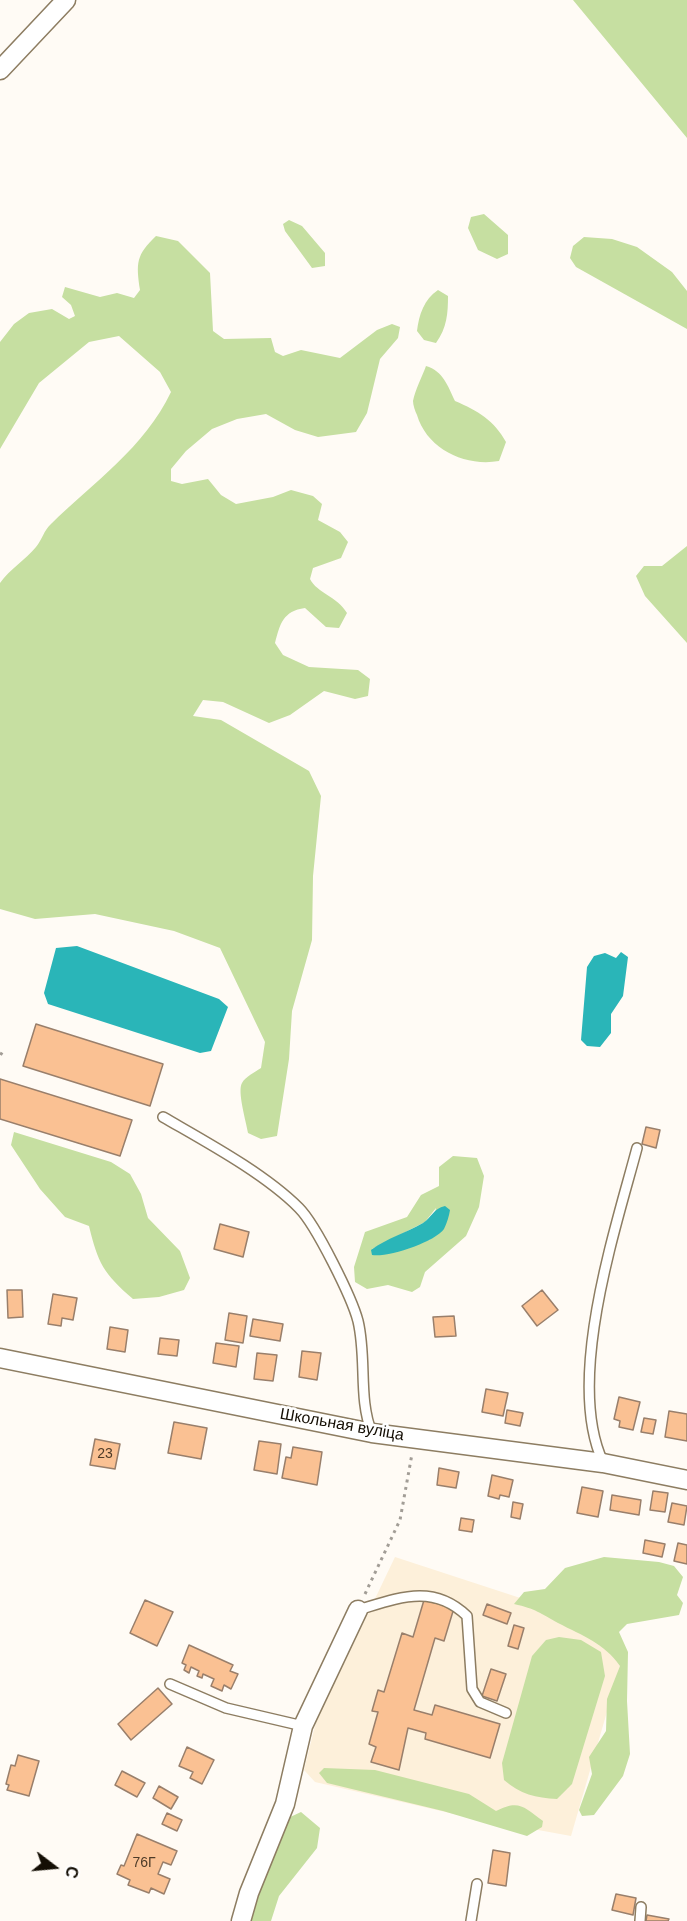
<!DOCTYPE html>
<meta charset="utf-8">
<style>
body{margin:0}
#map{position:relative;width:687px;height:1921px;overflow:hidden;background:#fffbf5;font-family:Helvetica,sans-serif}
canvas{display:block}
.north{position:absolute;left:24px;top:1837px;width:60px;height:60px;-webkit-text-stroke:4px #fff;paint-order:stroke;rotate:106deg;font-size:16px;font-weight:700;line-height:24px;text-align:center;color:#140e04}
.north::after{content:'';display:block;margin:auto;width:21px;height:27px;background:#140e04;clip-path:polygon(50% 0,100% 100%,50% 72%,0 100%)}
</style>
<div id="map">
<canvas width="687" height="1921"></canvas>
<div class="north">С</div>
</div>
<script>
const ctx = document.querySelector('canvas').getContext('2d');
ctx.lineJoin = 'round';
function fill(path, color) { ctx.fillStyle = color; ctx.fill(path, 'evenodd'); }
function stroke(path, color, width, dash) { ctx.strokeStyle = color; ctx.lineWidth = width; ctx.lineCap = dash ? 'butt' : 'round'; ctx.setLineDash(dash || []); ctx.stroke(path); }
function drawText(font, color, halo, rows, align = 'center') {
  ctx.font = font + ' Helvetica,sans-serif'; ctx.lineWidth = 5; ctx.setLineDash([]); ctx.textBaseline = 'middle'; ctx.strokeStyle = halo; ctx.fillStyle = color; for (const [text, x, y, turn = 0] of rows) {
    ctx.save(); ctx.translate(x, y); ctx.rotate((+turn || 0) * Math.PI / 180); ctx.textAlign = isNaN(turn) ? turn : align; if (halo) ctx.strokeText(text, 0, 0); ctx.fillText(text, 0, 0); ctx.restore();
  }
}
fill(new Path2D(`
 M395 1557 557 1610 624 1653 571 1836 467 1817 315 1782 304 1770 316 1722Z`), '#fdf0da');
fill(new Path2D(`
 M573 0H687V138Z
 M484 214 508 235V254L497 259 478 250 468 228 471 217Z
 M289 220 302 226 325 253V266L312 268 285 231 283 224Z
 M156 236 178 241 210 273 213 331 224 339 271 338 275 352 283 356 301 350 340 358 377 330 392 324 400 327 398 338 380 359 367 413 356 432 318 437 295 430 266 414 237 419 212 429 186 451 171 469V481L182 484 208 479 221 495 236 504 273 497 291 490 313 496 322 504 318 520 340 532 348 542 341 558 313 568 310 579C317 593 337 596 347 613L339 628 326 627 305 608C283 611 280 624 275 643L283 655 309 667 358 670 370 679 368 696 355 699 324 691 290 715 269 723 223 702 203 700 193 716 221 720 309 771 321 796 313 876 312 940 292 1011 289 1059 277 1136 261 1139 248 1133C246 1121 237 1091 242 1083 245 1077 255 1072 261 1068L265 1042 220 948 174 931 95 914 35 919 0 909V583C10 569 25 560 36 547 42 540 44 530 51 524 93 483 145 447 171 392L160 372 119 336 89 342 39 383 0 449V342L14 324 29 313 52 309 69 319 75 316 71 305 62 297 65 287 100 297 117 293 134 298 140 290C136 263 136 255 156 236Z
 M584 237 612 239 637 247 672 272 687 291V329L576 267 570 258 573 246Z
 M438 290 448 296C448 313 447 328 436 343L424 340 417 331C419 315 424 299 438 290Z
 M426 366C443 371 448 386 455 401 478 411 494 420 506 442L499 461C465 467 427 449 417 415 415 411 413 405 413 401 415 390 422 377 426 366Z
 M687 546V643L645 596 636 576 644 566H662Z
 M14 1132 111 1162 130 1174 141 1194 148 1218 180 1251 190 1278 184 1290 159 1297 133 1299C103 1273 98 1263 89 1226L65 1217 40 1189 11 1145Z
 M453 1156 477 1158 484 1176 479 1207 466 1236 425 1272 420 1287 412 1292 388 1285 367 1289 355 1282 354 1267 365 1232 407 1217 421 1195 439 1186V1167ZM436 1208 430 1240 372 1249 425 1222Z
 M604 1557 659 1562 674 1566 683 1577 677 1595 683 1603 679 1615 627 1624 619 1632 628 1652 627 1701 630 1754 623 1776 594 1815 582 1816 579 1810 592 1774 589 1757 606 1731 607 1699 620 1666C604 1643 583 1636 558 1623 540 1613 536 1609 514 1604L524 1592 545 1589 565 1568Z
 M559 1637 581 1640 601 1652 605 1676 572 1784 557 1799C536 1798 520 1794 504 1780L502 1763 532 1656 546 1640Z
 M324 1768 375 1770 469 1794 496 1811C519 1799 524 1807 543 1821L542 1827 527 1836 443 1811 327 1783 319 1773Z
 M301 1812 320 1828 317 1848 279 1896 271 1921H248L286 1819Z`), '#c6dfa1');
fill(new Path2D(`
 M77 946 219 999 228 1007 211 1051 200 1053 48 1004 44 993 56 948Z
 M621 952 628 957 623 996 611 1014V1033L600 1047 587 1046 581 1040 587 967 594 956 605 953 616 958Z
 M445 1206 450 1210C449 1216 447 1223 444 1229 435 1242 387 1258 372 1255L371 1250C387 1238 406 1233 423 1223 432 1217 433 1209 445 1206Z`), '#2ab5b8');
const building = new Path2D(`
 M36 1024 163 1064 150 1106 23 1066Z
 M0 1079 132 1120 120 1156 0 1119Z
 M646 1127 660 1130 656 1148 642 1144Z
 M220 1224 249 1232 243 1257 214 1249Z
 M7 1290H22L23 1317 8 1318Z
 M542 1290 558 1310 537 1326 522 1306Z
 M53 1294 77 1298 73 1320 62 1318 61 1326 48 1324Z
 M229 1313 247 1316 243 1343 225 1340Z
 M454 1316 456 1336 435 1337 433 1317Z
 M253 1319 283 1324 280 1341 250 1336Z
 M110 1327 128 1330 125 1352 107 1349Z
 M160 1338 179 1340 177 1356 158 1354Z
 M216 1343 239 1346 236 1367 213 1363Z
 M302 1351 321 1353 317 1380 299 1377Z
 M257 1353 277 1355 273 1381 254 1379Z
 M486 1389 508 1393 503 1416 482 1412Z
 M619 1397 640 1402 633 1430 619 1427 620 1421 614 1419Z
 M507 1410 523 1413 520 1426 505 1423Z
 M669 1411 687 1414V1441L665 1437Z
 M644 1418 656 1420 653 1434 641 1432Z
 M174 1422 207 1428 201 1459 168 1453Z
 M95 1439 120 1444 115 1469 90 1465Z
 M259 1441 281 1444 277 1474 254 1470Z
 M293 1447 322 1452 317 1485 282 1478 286 1457 291 1458Z
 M439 1468 459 1472 456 1488 437 1485Z
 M492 1475 513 1480 509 1497 500 1495 499 1499 488 1496Z
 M582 1487 603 1491 598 1517 577 1513Z
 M653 1491 668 1493 665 1512 650 1510Z
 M612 1495 641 1500 639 1515 610 1510Z
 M513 1502 523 1504 520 1519 511 1517Z
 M672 1503 687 1506 684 1525 668 1522Z
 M461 1518 474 1520 472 1532 459 1530Z
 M645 1540 665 1544 662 1557 643 1553Z
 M678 1543 687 1545V1564L674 1561Z
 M145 1600 173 1612 157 1646 130 1633Z
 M424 1600 454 1608 444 1641 435 1638 414 1710 432 1715 435 1705 500 1724 490 1758 425 1739 426 1733 408 1728 399 1770 371 1762 376 1747 369 1744 378 1712 372 1711 378 1690 384 1692 402 1633 413 1637Z
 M487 1604 511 1613 507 1624 483 1615Z
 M514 1625 524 1628 518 1649 508 1646Z
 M189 1645 233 1665 230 1671 238 1674 231 1689 224 1685 222 1691 211 1686 214 1679 203 1674 202 1678 197 1676 199 1671 191 1667 189 1673 184 1670 186 1665 182 1663Z
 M491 1669 506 1674 497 1701 482 1696Z
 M158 1688 172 1704 131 1740 118 1724Z
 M187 1747 214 1760 202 1784 190 1778 193 1772 179 1766Z
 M18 1755 39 1761 29 1796 7 1790 9 1785 6 1784 11 1765 15 1766Z
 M122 1771 145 1783 137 1797 115 1785Z
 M159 1786 178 1797 171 1809 153 1798Z
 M167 1813 182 1820 177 1831 162 1824Z
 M137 1834 177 1851 171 1865 163 1862 158 1874 170 1879 164 1894 151 1888 149 1893 128 1885 130 1880 117 1874 121 1865 124 1866Z
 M493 1850 510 1853 506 1886 488 1883Z
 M616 1894 636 1898 633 1915 612 1910Z
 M647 1915 669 1919 668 1921H646Z`);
fill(building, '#fac193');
stroke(building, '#997f6b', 1.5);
const service = new Path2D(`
 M163 1117C206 1142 264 1173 299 1208 316 1225 352 1298 358 1321 367 1359 358 1399 372 1433
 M603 1462C565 1381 615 1231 637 1148
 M358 1610C398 1598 433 1583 467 1616L472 1689 480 1702 506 1713
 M170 1684 226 1708 303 1726
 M471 1921 477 1884
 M640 1921 641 1907`);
const minor = new Path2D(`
 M0 70 66 0
 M0 1358 372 1433 603 1463 687 1480
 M241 1921 249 1893 285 1804 303 1726 358 1610`);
stroke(service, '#8d7d62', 12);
stroke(minor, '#8d7d62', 21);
stroke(new Path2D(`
 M0 1053 5 1056
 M365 1594 400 1520 412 1454`), '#a29d96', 3, [3, 4.5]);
stroke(service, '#fff', 9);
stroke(minor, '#fff', 18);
drawText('14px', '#4e3b28', null, [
 ["23",105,1454],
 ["76Г",144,1863]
]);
drawText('16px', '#140e04', '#fff', [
 ["Школьная вуліца",342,1425,10]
]);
</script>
